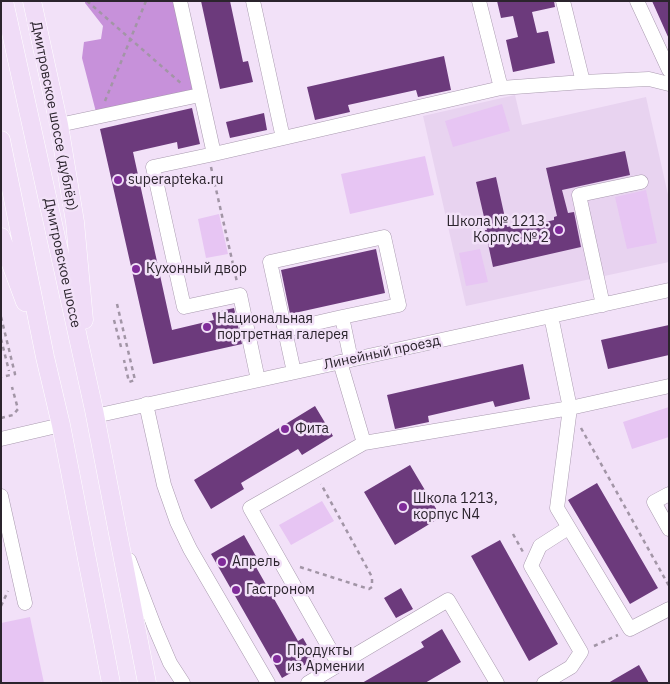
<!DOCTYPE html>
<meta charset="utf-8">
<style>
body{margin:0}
#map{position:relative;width:670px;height:684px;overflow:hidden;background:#f2e1f8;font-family:"IBM Plex Sans",sans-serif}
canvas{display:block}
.frame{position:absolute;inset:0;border:2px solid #2b242d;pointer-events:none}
</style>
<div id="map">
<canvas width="670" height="684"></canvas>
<div class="frame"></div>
</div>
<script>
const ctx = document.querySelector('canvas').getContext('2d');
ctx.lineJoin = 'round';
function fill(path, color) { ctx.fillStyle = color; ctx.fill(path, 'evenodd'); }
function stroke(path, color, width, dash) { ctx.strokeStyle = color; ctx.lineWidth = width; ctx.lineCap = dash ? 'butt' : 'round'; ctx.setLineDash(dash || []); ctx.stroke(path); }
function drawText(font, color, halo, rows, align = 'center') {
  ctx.font = font + ' "IBM Plex Sans",sans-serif'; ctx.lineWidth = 5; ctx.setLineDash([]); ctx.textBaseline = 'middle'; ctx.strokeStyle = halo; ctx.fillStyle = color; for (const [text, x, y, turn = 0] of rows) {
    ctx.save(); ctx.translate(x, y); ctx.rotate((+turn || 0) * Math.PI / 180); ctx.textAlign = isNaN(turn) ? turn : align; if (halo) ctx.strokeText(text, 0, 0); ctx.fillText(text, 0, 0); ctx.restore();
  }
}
fill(new Path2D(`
 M515 95 522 125 646 97 669 199V262L466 306 423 116Z`), '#e8d3f0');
fill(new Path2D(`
 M502 104 510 131 453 147 445 121Z
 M425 156 434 195 350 214 341 174Z
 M646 190 657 243 627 249 615 197Z
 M219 214 228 254 206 258 198 219Z
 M480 249 488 282 466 286 459 253Z
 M669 407V437L632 449 623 422Z
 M322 501 334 521 291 545 279 525Z
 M30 617 44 683H1V623Z`), '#e7c5f3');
fill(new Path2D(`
 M85 1H173L196 90 96 112 82 58 84 42 101 39 103 26 85 3Z`), '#c791da');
fill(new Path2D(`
 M201 1H230L243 62 248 61 253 82 220 89Z
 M497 1H554L555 7 532 12 537 33 548 31 555 63 513 72 506 40 518 37 513 16 501 18Z
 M652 1H669V39Z
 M444 56 451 90 418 97 416 90 348 105 350 112 315 120 307 87Z
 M192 108 200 144 178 149 177 142 133 152 172 330 214 320 212 313 234 308 242 344 153 364 100 129Z
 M264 113 267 130 230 138 226 122Z
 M625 151 630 175 562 190 568 213 574 212 581 247 493 267 485 230H487L476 182 496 177 507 227 512 226 513 229 554 220V217L557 216 546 168Z
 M376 249 385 293 290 314 281 270Z
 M669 325V355L608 369 601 340Z
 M523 364 530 399 495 407 493 401 428 416 429 422 395 429 387 395Z
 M315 406 333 436 302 455 298 449 241 483 244 489 211 509 194 480Z
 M410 465 441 517 395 545 364 492Z
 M597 483 658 588 630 604 568 500Z
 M244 535 257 558 252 560 298 641 303 638 315 659 282 678 211 554Z
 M500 540 558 644 529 661 471 556Z
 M401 588 413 609 396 618 384 598Z
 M442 629 461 662 425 683H362L424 647 421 642Z
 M639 665 649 683H608Z`), '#6c3a7c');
const minor = new Path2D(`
 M180 1 214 154 153 167 184 307 240 295 258 380
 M253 1 283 138
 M479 1 501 88
 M563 1 583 82
 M637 1 669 70
 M59 125 200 95
 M214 154 501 88 583 82 649 79 669 84
 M603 305 579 195 641 182
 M551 316 570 408 669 386
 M285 330 342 317
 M294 372 270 262 384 237 399 305 342 317 351 360
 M146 404 164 485 177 522 190 549 268 683
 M95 416 669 290
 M1 439 61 425
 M364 443 570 408 557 508 630 629 669 609
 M669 494 654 502 669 529
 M1 496 25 603
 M129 560 155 628 170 663 183 683
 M339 665 250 508 364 443 340 362
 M308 683 448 600 497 683
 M544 683 571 667 581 652 531 566 540 546 568 528`);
const major = new Path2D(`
 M4 1 94 410 147 683
 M32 1 59 125 75 222 84 320
 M1 140 45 357 61 425 111 683
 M1 237 25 302`);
stroke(minor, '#a99aaf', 15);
stroke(major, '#fff', 19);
stroke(new Path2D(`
 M87 1 183 85
 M105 101 146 1
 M211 167 237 282
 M117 304 135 380 129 382 124 360
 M1 317 15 374 1 377
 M114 320 121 347
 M1 339 9 371
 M1 418 13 415 18 409 12 387
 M581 428 669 586
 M513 534 523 552
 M300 567 369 589 372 587V577L321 484
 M1 606 8 591
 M594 646 618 635`), '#a295a6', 2.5, [4, 4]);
stroke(minor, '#fff', 14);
stroke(major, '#f0dcf7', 18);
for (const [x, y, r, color] of [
 [118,180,5,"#802b9a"],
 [559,230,5,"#802b9a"],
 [136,269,5,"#802b9a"],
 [207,327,5,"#802b9a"],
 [285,429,5,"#802b9a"],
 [403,507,5,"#802b9a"],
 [222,562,5,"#802b9a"],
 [236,590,5,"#802b9a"],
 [277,659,5,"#802b9a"]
]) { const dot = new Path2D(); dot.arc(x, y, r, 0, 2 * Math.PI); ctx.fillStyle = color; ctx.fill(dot); stroke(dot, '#f2e1f8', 2); }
drawText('14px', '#2b242d', '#f2e1f8', [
 ["Дмитровское шоссе (дублёр)",54,116,79],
 ["Дмитровское шоссе",62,263,78],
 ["Линейный проезд",382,353,-12]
]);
drawText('14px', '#2b242d', '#f2e1f8', [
 ["superapteka.ru",128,180],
 ["Школа № 1213.",549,222,"right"],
 ["Корпус № 2",549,238,"right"],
 ["Кухонный двор",146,269],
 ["Национальная",217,319],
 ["портретная галерея",217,335],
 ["Фита",295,429],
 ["Школа 1213,",413,499],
 ["корпус N4",413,515],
 ["Апрель",232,562],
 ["Гастроном",246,590],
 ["Продукты",287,651],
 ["из Армении",287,667]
], 'left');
</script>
